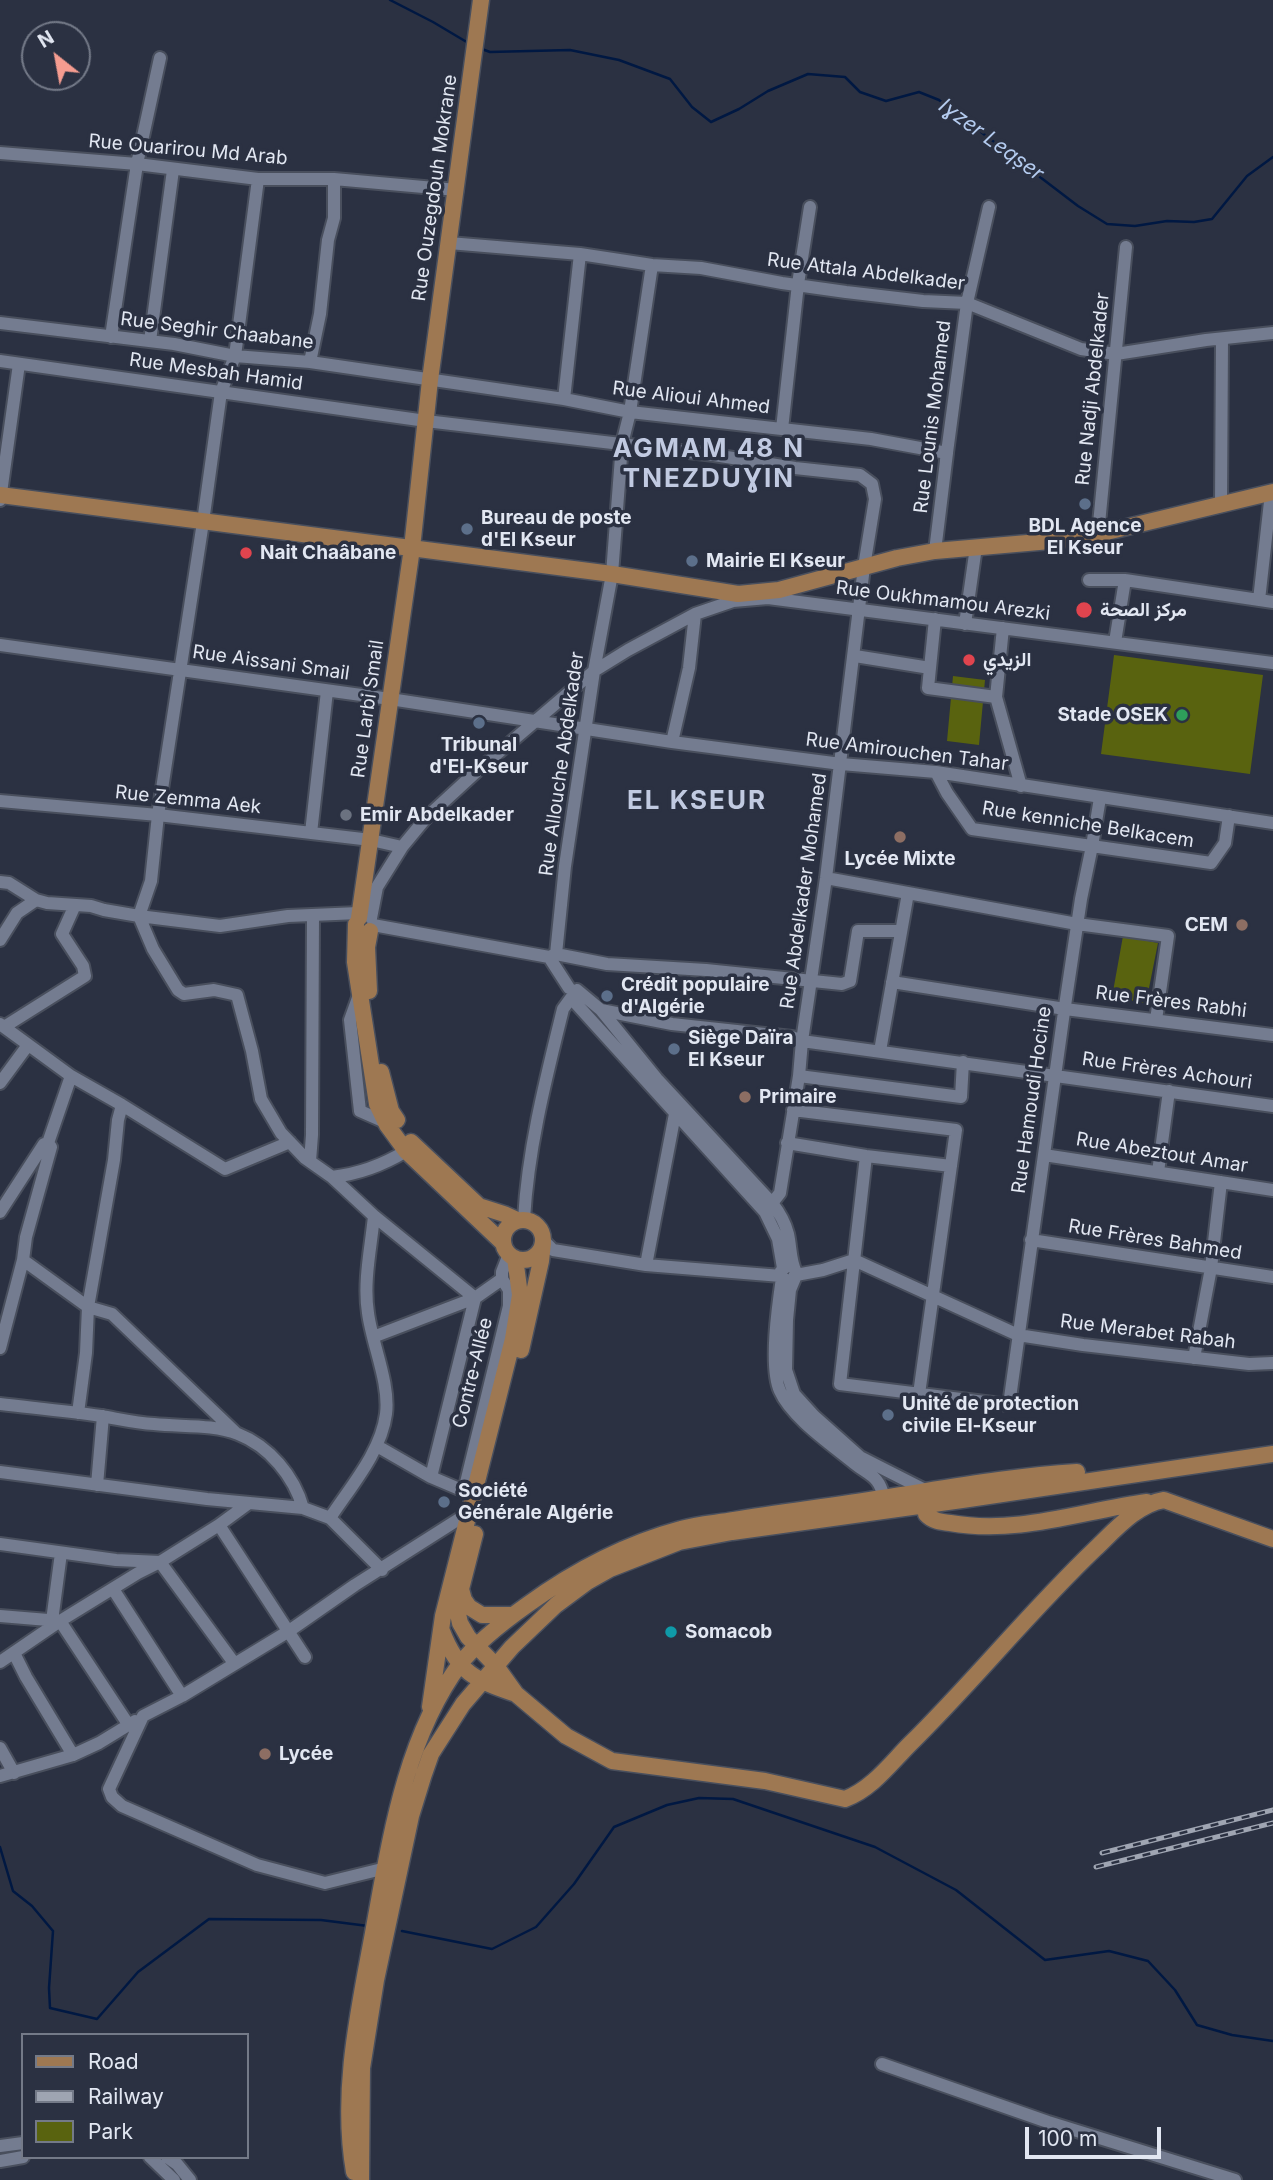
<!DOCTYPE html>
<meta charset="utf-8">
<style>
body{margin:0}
#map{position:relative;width:1273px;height:2180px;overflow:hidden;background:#2b3142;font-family:Inter,sans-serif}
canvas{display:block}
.legend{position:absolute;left:21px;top:2033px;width:228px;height:126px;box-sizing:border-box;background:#2b3142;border:2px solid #747a88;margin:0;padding:9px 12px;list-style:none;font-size:21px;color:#e2e7f2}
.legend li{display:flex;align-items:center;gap:14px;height:35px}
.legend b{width:35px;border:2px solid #747a88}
.north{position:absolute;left:21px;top:21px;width:70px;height:70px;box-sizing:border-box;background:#2b3142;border:2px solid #747a88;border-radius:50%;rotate:329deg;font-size:19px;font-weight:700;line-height:28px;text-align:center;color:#e2e7f2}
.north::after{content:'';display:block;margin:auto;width:24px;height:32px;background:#f59c90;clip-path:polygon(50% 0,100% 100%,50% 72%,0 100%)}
.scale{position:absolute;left:1025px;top:2127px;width:136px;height:32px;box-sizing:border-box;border:4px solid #e2e7f2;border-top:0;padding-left:9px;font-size:21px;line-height:24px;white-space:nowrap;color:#e2e7f2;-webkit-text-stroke:5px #2b3142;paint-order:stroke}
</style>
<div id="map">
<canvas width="1273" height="2180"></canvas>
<ul class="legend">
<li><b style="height:9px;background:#9e7852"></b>Road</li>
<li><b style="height:9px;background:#9fa5b2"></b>Railway</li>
<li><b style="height:19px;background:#59630f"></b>Park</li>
</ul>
<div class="north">N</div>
<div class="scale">100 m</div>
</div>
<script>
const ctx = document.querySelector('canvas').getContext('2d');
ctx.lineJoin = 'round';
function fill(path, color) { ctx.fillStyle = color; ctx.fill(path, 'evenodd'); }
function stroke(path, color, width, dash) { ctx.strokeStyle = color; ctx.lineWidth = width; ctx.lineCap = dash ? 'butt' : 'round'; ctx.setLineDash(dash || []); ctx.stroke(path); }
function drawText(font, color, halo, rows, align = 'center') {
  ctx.font = font + ' Inter,Vazirmatn,sans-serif'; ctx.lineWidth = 7; ctx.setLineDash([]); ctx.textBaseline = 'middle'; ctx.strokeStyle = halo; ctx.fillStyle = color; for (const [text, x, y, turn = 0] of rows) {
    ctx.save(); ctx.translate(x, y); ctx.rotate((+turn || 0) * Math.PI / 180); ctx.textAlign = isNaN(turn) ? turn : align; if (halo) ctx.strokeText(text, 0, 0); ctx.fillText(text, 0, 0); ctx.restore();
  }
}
fill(new Path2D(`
 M1114 655 1263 675 1250 774 1101 754Z
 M953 676 985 680 979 745 947 741Z
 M1123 936 1158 943 1146 1003 1112 997Z`), '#59630f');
stroke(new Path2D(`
 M390 0 433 22 470 44
 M479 48 490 52 570 50 619 60 670 79 692 107 711 122 739 109 768 91 808 74 845 77 860 92 886 101 919 92 939 100 1078 206 1107 224 1135 226 1167 221 1194 222 1212 219 1247 176 1273 157
 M0 1847 13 1891 32 1906 53 1931 49 1988 50 2008 97 2019 138 1972 209 1919 321 1920 368 1926
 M402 1931 492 1949 536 1927 574 1884 614 1827 667 1805 699 1798 733 1799 875 1847 956 1890 1045 1960 1109 1951 1148 1961 1175 1990 1197 2025 1232 2035 1273 2041`), '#001842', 2.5);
const minor = new Path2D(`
 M0 153 137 164 258 179H334L457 190
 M258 179 235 356 221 392 203 522 158 815 151 881 139 916 153 949 178 990 184 994 214 990 237 995 252 1051 261 1099 281 1133 305 1158 332 1177C359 1174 383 1165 406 1151
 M449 243 580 254 652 265 701 268 782 283 846 292 923 301 967 303 1081 349 1116 354 1206 340 1273 333
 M0 323 174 344 235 356 310 362 564 399 630 412 871 439 947 453 935 551
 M111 337 137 164 160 58
 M150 341 173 170
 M0 361 426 421 714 455 795 468 860 475 872 484 875 499 864 567 826 878 802 1041 799 1076 780 1193 765 1212
 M310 362 320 314 328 240 334 218V179
 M564 399 580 254
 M782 429 798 284 810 207
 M946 460 967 303 989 207
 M0 500 19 364
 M1221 504 1222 340
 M1098 534 1126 247
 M1089 580H1125L1273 602
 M1259 600 1271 493
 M965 624 976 547
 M1003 628 996 697 1021 786
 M1115 642 1125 580
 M0 645 390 699 672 742 841 764 936 772 1273 823
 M855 656 930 668 928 688 996 697
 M930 668 935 619
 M672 742 689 668 695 614
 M936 772 947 793 972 829 1211 863 1225 843 1229 816
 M0 801 158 815 371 840 402 847
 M311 833 327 691
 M826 878 1077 924 1168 936 1156 1020
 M0 882 9 883 36 900 47 903 91 906 104 910 139 916 220 926 288 916 359 913 361 916
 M371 918 377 887 402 847 426 818 477 771 594 671 628 650 695 614 733 601 768 598 1273 663
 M373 925 549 957 569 988
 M0 940 17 913 36 900
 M556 954 607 964 706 970 842 984 850 981 858 931H901
 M549 957 556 954 565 866 594 671 612 574 622 444 630 412 652 265
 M892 982 1065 1009 1273 1035
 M577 990 601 1010 657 1079 772 1203C779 1212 785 1222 788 1234 791 1247 790 1261 796 1272L793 1279 786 1281 781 1276V1271L787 1266H792
 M359 995 350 1020 360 1111 385 1122
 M601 1010 672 1024 792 1037 802 1041 1273 1106
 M0 1024 71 1076 122 1105 225 1169 290 1142
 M4 1027 85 976 83 966 62 934 75 905
 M880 1051 908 893
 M799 1076 961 1097 963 1062
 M0 1083 28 1045
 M793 1110 956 1130 919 1394
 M48 1143 71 1076
 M787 1143 866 1156 951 1166
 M1044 1155 1273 1190
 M866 1156 840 1384 1009 1405 1063 1019 1081 899 1092 846 1100 798
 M310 1161 312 1135 313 916
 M1158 1172 1169 1091
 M332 1177 374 1216 475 1298 431 1477
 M0 1212 44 1144 48 1143 51 1147 26 1237 23 1260 0 1348
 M524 1219C528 1148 546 1078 563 1009L571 998 765 1212 778 1239 783 1268
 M543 1240 553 1250 646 1265 781 1276
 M1031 1240 1273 1277
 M23 1260 88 1307 112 1314 235 1432
 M646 1265 675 1114
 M796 1275 823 1270 854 1260 1018 1335 1083 1345 1249 1364 1273 1363
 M782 1278C778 1305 769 1367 780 1391 791 1417 832 1445 854 1463 870 1476 879 1475 884 1498
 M795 1278 790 1290 787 1320 786 1370 794 1394 814 1416 860 1457 925 1490
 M373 1337 475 1298 502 1279
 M1194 1358 1211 1268 1221 1182
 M0 1404C34 1408 67 1411 101 1416 119 1419 136 1423 154 1424 181 1427 213 1424 238 1434 269 1446 294 1476 303 1508
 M78 1413 86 1353 88 1307 114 1160 118 1120 122 1105
 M377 1446 431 1477 464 1491
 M0 1472 207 1499 303 1508 330 1518 382 1570
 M97 1485 103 1416
 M475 1494 464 1491 509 1306V1290L502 1279V1272L509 1254
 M330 1518C351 1486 381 1452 386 1414 390 1383 372 1344 368 1313 363 1282 371 1247 374 1216
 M219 1525 305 1657
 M0 1544 116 1560 160 1562 234 1663
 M113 1589 182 1696
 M0 1616 60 1621 138 1573 160 1562 219 1525 249 1503
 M52 1621 61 1553
 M14 1653 26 1677 73 1755
 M0 1662 60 1621 128 1724
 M0 1748 14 1773
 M0 1776 73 1755 99 1743 135 1721
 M386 1868 325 1883 257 1865 122 1806 112 1797 109 1789 143 1716 182 1696 289 1631 355 1585 470 1512
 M882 2064 1048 2122 1235 2180
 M0 2146 23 2143
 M150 2157 174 2180
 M167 2157 177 2164 190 2180
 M0 2161 23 2157`);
const major = new Path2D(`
 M0 495 612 574 738 594 779 590 897 558 935 551 1062 540 1098 534 1273 492
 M359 918 412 548 430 380 481 0
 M356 924 355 962 377 1104 387 1125 406 1151 503 1243
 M369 991 367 947 370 931
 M381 1072 391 1111 397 1120
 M411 1142 479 1206 504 1214 517 1220
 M503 1240a20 20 0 1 1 40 0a20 20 0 1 1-40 0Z
 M521 1350 541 1261 543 1243
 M928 1505 926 1508V1514C932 1521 941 1522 950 1523 1018 1535 1081 1511 1147 1502
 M475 1534 461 1589 464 1600 469 1607 482 1615H513
 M462 1585 456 1605 460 1623 468 1637 496 1666 516 1694 566 1736 612 1761 765 1781 845 1799C872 1789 891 1763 910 1744 974 1681 1030 1611 1095 1549 1114 1531 1137 1504 1164 1500L1273 1539
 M442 1631C458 1673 475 1680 516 1694
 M430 1707 443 1616 513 1339 520 1295 515 1258
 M354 2172C339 2085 362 1997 377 1911 392 1828 408 1734 460 1664 478 1641 503 1622 527 1605 574 1571 625 1544 681 1529 698 1524 717 1523 734 1520 783 1512 833 1506 882 1498 947 1488 1012 1476 1077 1472
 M361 2180 362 2068 376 1980 411 1816 424 1774 431 1754 463 1704 512 1647 556 1605 587 1582 610 1569 679 1542 732 1532 962 1500 1273 1454`);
stroke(minor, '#494f5d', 16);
stroke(major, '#494f5d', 19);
stroke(minor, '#747c90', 12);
stroke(major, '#9e7852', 16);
const rail = new Path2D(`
 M1102 1853 1273 1810
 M1096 1867 1273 1823`);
stroke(rail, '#9fa5b2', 5);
stroke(rail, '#2b3142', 2.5, [8]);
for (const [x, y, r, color] of [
 [1085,504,7,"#5c6f8a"],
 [467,529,7,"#5c6f8a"],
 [246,553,7,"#e0444e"],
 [692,561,7,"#5c6f8a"],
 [1084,610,9,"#e0444e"],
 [969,660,7,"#e0444e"],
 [1182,715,7,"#2e9e5b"],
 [479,723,7,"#5c6f8a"],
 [346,815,7,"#6b7280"],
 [900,837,7,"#8d6e63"],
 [1242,925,7,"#8d6e63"],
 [607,996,7,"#5c6f8a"],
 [674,1049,7,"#5c6f8a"],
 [745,1097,7,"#8d6e63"],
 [888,1415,7,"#5c6f8a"],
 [444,1502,7,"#5c6f8a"],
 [671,1632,7,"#0f9aa8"],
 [265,1754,7,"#8d6e63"]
]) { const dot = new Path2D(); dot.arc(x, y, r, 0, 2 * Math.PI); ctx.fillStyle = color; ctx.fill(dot); stroke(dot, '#2b3142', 2.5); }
drawText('19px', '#e2e7f2', '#2b3142', [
 ["Rue Ouarirou Md Arab",188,150,5],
 ["Rue Ouzegdouh Mokrane",435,188,-82],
 ["Rue Attala Abdelkader",866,272,7],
 ["Rue Seghir Chaabane",217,331,7],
 ["Rue Mesbah Hamid",216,372,8],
 ["Rue Nadji Abdelkader",1093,389,-84],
 ["Rue Alioui Ahmed",691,398,7],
 ["Rue Lounis Mohamed",933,417,-83],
 ["Rue Oukhmamou Arezki",943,601,7],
 ["Rue Aissani Smail",271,663,8],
 ["Rue Larbi Smail",368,709,-82],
 ["Rue Amirouchen Tahar",907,752,7],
 ["Rue Allouche Abdelkader",562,764,-82],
 ["Rue Zemma Aek",188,800,6],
 ["Rue kenniche Belkacem",1088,825,9],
 ["Rue Abdelkader Mohamed",804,891,-82],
 ["Rue Frères Rabhi",1171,1002,7],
 ["Rue Frères Achouri",1167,1071,8],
 ["Rue Hamoudi Hocine",1032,1100,-82],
 ["Rue Abeztout Amar",1162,1153,9],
 ["Rue Frères Bahmed",1155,1240,9],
 ["Rue Merabet Rabah",1148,1332,7],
 ["Contre-Allée",473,1373,-76]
]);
drawText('bold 19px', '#e2e7f2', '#2b3142', [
 ["Bureau de poste",481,518],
 ["d'El Kseur",481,540],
 ["BDL Agence",1085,526,"center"],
 ["El Kseur",1085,548,"center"],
 ["Nait Chaâbane",260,553],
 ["Mairie El Kseur",706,561],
 ["مركز الصحة",1100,610],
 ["الزيدي",983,660],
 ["Stade OSEK",1168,715,"right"],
 ["Tribunal",479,745,"center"],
 ["d'El-Kseur",479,767,"center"],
 ["Emir Abdelkader",360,815],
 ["Lycée Mixte",900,859,"center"],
 ["CEM",1228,925,"right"],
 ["Crédit populaire",621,985],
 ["d'Algérie",621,1007],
 ["Siège Daïra",688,1038],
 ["El Kseur",688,1060],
 ["Primaire",759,1097],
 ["Unité de protection",902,1404],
 ["civile El-Kseur",902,1426],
 ["Société",458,1491],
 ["Générale Algérie",458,1513],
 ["Somacob",685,1632],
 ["Lycée",279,1754]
], 'left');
drawText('italic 21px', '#b4cbef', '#2b3142', [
 ["Iɣzer Leqṣer",991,140,36]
]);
ctx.letterSpacing = '2px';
drawText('bold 26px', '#c1cae1', '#2b3142', [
 ["AGMAM 48 N",709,449],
 ["TNEZDUƔIN",709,479],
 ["EL KSEUR",697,801]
]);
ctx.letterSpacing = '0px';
</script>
